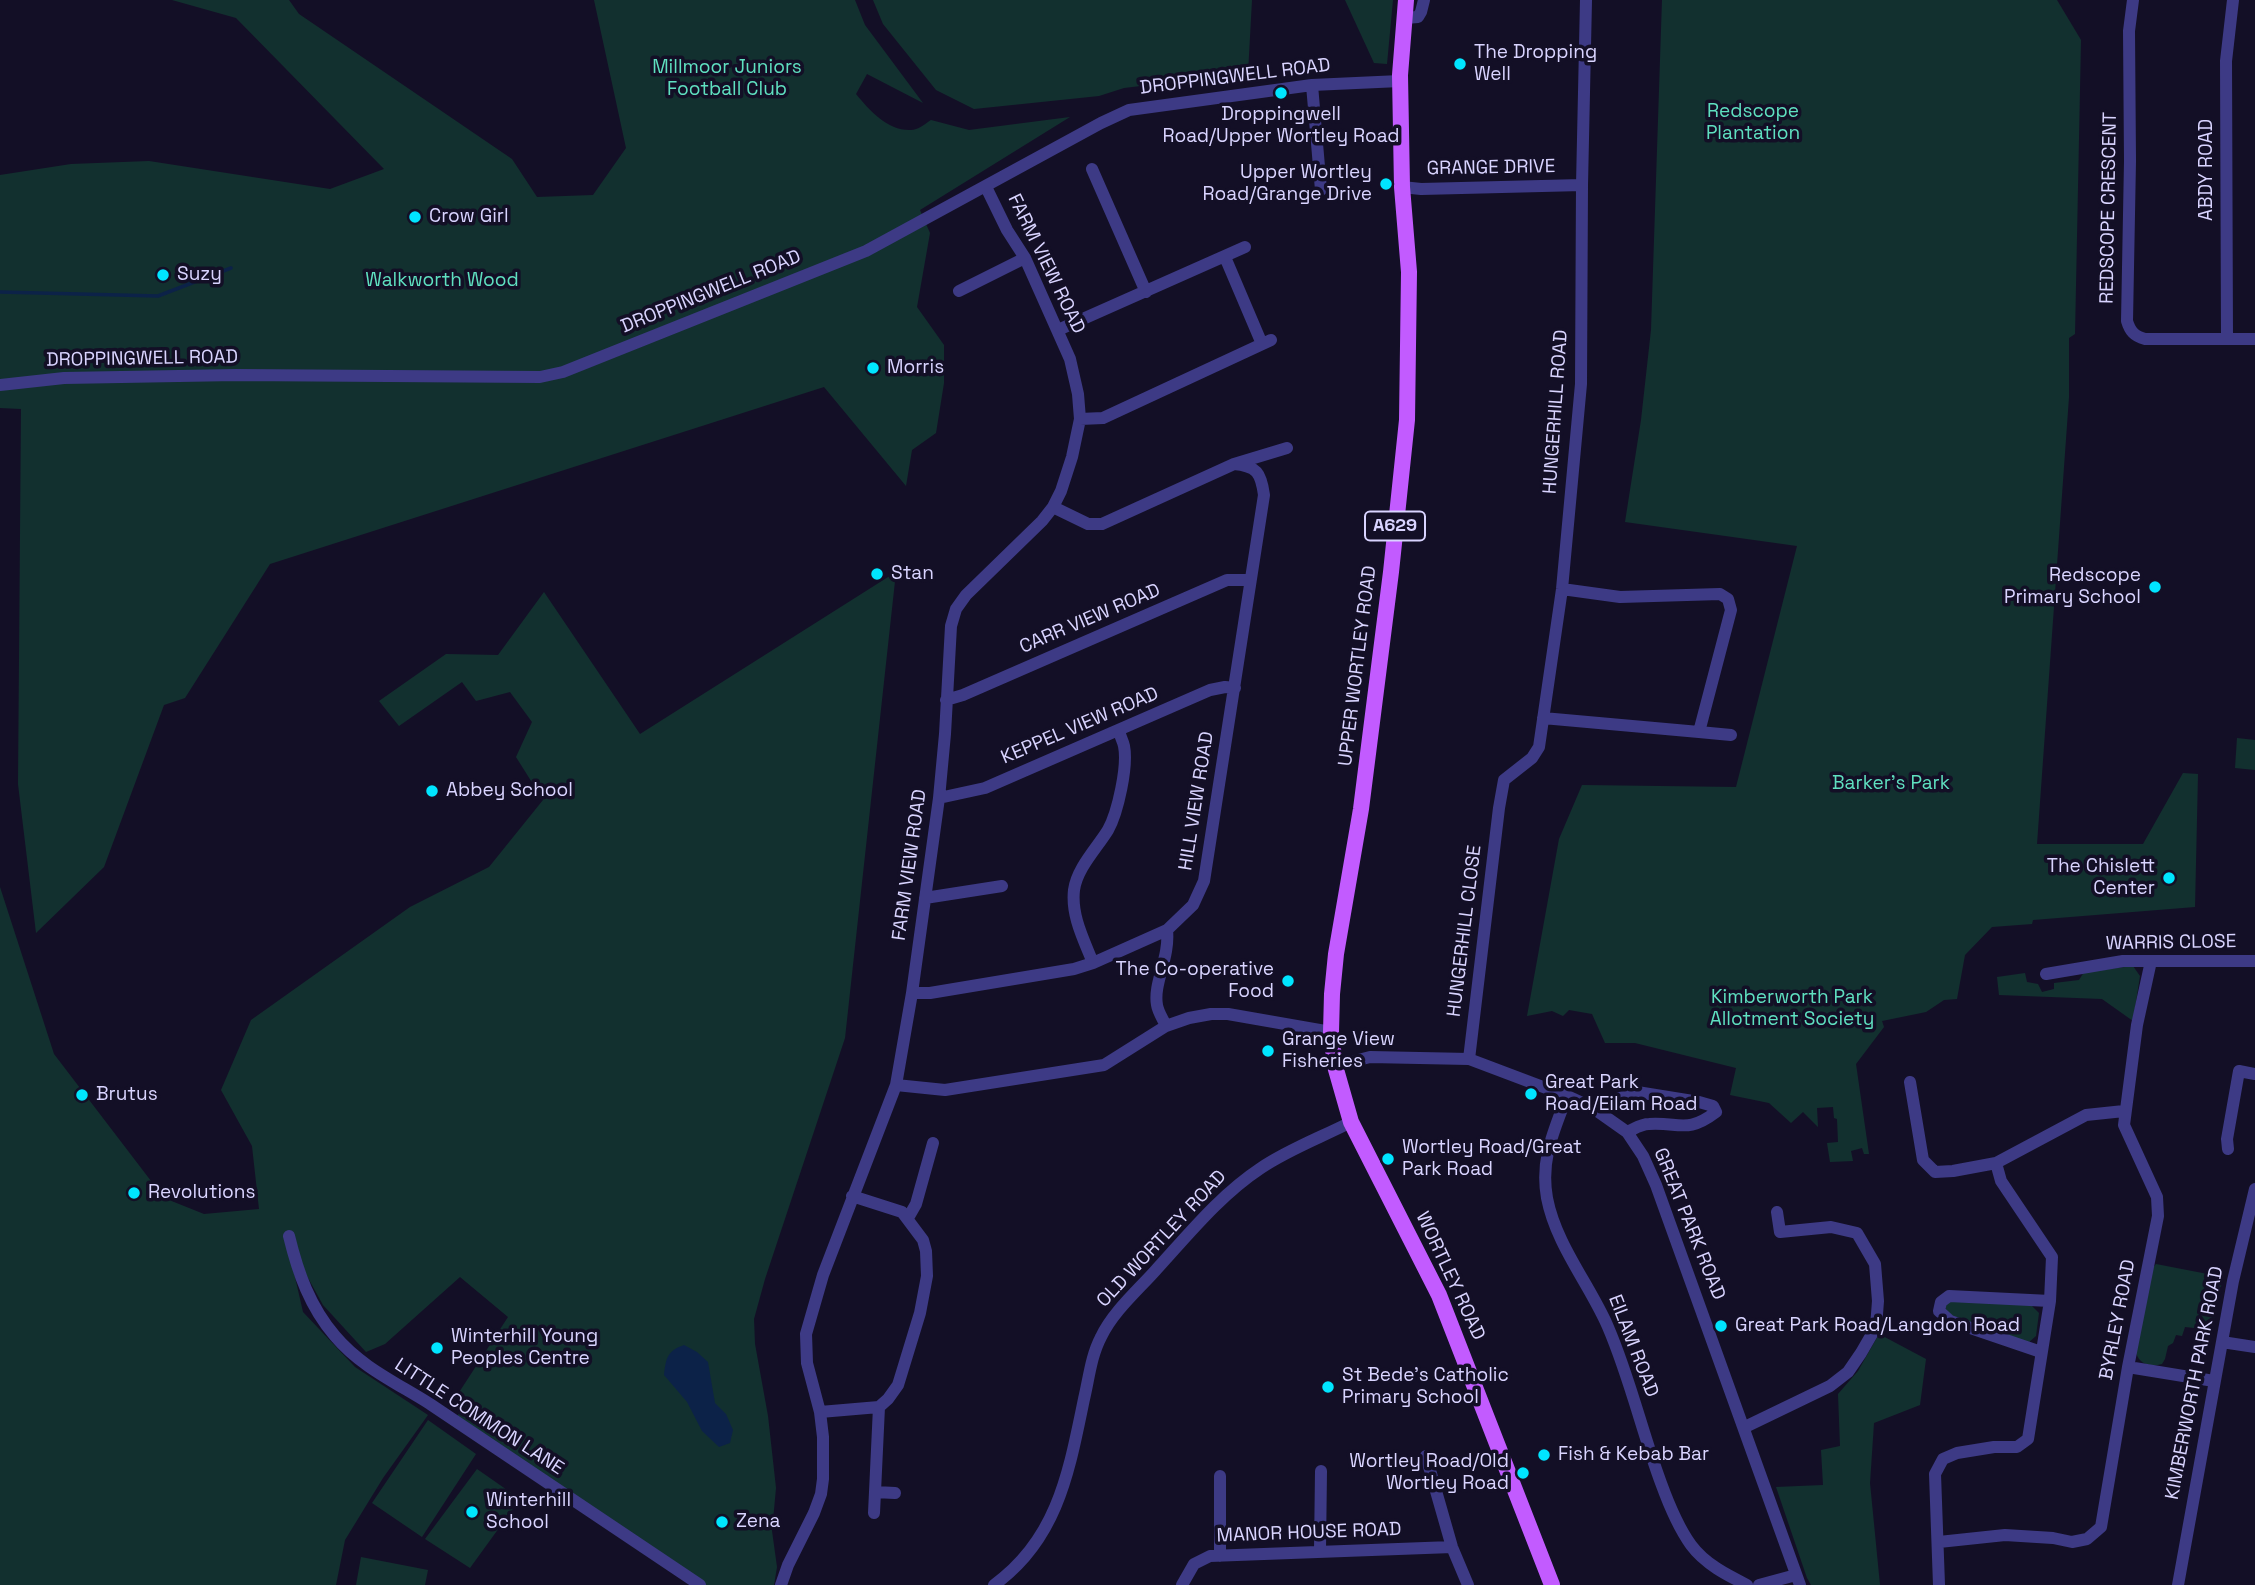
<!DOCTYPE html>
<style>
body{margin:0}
canvas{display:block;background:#130f26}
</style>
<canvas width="2255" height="1585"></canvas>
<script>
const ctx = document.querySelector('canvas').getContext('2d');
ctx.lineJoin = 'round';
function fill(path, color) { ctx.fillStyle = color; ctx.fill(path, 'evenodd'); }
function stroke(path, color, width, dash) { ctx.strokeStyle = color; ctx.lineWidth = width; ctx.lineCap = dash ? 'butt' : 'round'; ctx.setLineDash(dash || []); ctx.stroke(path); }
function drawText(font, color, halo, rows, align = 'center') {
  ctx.font = font + ' "Space Grotesk",sans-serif'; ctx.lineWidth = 7; ctx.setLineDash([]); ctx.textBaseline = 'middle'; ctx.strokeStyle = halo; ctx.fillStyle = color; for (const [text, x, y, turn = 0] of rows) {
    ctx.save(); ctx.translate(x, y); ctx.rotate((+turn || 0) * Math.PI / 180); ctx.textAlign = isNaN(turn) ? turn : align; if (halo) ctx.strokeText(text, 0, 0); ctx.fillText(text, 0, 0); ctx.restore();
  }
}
fill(new Path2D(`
 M172 0H289L299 14 512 159 537 197 593 195 626 148 594 0H855L865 25 923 103 867 74 856 94C870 111 888 131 911 130 918 130 925 124 931 120L969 130 1070 117 920 210 930 233 917 307 944 345V383L936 433 912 450 906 486 824 387 270 564 185 698 164 705 104 867 36 933 18 784 21 409 0 408V175L71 164 149 161 330 189 384 169 236 18Z
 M873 0H1252L1248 73 1124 88 1099 96 974 109 936 90 883 24Z
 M1345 0H1393L1387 64 1374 63Z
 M1662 0H2057L2081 40 2075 334 2069 338V397L2037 844H2143L2183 773 2198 774 2195 907 2033 920 2032 924 1992 927 1965 955 1957 999 1944 1000 1926 1012 1882 1021 1884 1027 1856 1064 1869 1154H1864L1862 1148 1851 1151 1853 1161 1830 1162 1827 1143 1838 1142 1837 1119 1834 1118 1833 1107 1817 1108 1818 1127 1803 1112 1791 1123 1769 1103 1730 1095 1736 1068 1635 1043H1605L1592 1014 1569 1010 1563 1016 1552 1011 1527 1016 1559 839 1582 785 1736 787 1797 546 1625 522 1641 420 1651 330Z
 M896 572 845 1038 765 1279 754 1319 755 1344 768 1416 776 1488 772 1531 777 1567 774 1585H700L457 1417 465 1402 456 1397 508 1317 460 1277 385 1344 366 1352 323 1305 286 1238 303 1312 355 1367 428 1415 383 1478 345 1540 336 1585H0V887L54 1054 164 1198 204 1214 259 1209 252 1146 221 1090 251 1020 410 907 489 867 543 800 516 757 532 722 510 692 476 701 462 682 399 726 379 701 446 654 498 655 544 592 640 734Z
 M2237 738 2255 740V770L2235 768Z
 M2133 966 2140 976 2133 1021 2102 999 1999 995 1997 977 2025 973 2027 982 2038 984 2042 992 2054 989V983L2079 980 2084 972Z
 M2156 1264 2223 1277 2212 1330 2185 1327 2182 1336 2176 1335 2173 1343 2168 1346 2165 1359 2162 1364C2151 1367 2140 1365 2136 1353L2151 1270Z
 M1949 1301 2031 1305 2039 1313 2036 1336 2028 1343 1947 1314 1945 1305Z
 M1879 1334 1926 1359 1920 1405 1874 1423 1870 1483 1880 1585H1811L1807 1578 1776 1487 1823 1485 1821 1450 1840 1446 1838 1394 1858 1371Z
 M428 1420 476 1454 422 1537 372 1503Z
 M477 1469 520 1499 470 1568 425 1539Z
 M361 1557 428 1570 425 1585H356Z`), '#12302f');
fill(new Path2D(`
 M684 1345 697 1352 708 1362 715 1403 726 1414 733 1430 730 1443 719 1447 702 1431 687 1402 664 1375C666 1358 667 1351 684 1345Z`), '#0c2248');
stroke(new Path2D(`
 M0 292 158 296 231 268`), '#0c2248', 3.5);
stroke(new Path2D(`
 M2133 0 2129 31 2130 161 2127 321C2130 331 2134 336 2145 339H2255
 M1405 18 1418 17 1421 12 1424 0
 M1312 85 1321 190
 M1092 169 1146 292
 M1402 187 1421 189 1582 185
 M1225 257 1262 344
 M959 291 1025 258
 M1058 330 1245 247
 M2227 339 2226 61 2233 0
 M0 385 64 378 236 375 540 377 563 372 866 251 1101 123 1129 110 1312 85 1400 81
 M1080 419 1103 418 1271 340
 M1053 507 1088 524H1102L1234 464 1287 448
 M946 700 963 695 1227 580H1250
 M1543 718 1699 732 1731 610 1728 599 1720 594 1620 597 1562 589
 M1699 732 1731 735
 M939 798 985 788 1210 690 1225 687 1235 688
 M925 898 1002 886
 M1093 963C1084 940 1071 916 1074 890 1077 868 1097 848 1108 830 1118 812 1128 766 1124 746 1123 741 1120 736 1119 731
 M2046 974 2123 961H2255
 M912 993H930L1074 969 1093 963 1167 930 1193 905 1204 881 1264 495C1261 473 1257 466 1234 464
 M1166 1026C1163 1019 1158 1012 1157 1005 1153 983 1170 958 1167 930
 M1469 1059 1499 808 1504 780 1532 758 1539 747 1562 589 1581 384 1582 185 1586 0
 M1335 1066 1370 1057 1469 1059 1567 1096 1593 1108 1627 1132 1643 1156 1656 1185 1800 1585
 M1910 1082 1923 1160 1935 1172 1953 1171 1996 1163 2086 1115 2124 1111
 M896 1085 945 1090 1104 1065 1166 1026 1189 1018 1211 1014H1228L1331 1032
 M1567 1096C1554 1131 1540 1159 1547 1198 1556 1245 1590 1285 1608 1327 1630 1378 1642 1432 1661 1483 1669 1505 1678 1527 1691 1545 1705 1564 1727 1575 1747 1585
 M1593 1108 1637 1092 1699 1102 1713 1106 1716 1112C1687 1134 1680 1122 1649 1124 1641 1124 1634 1129 1627 1132
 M2228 1149 2227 1139 2239 1071 2255 1074
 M908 1218 916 1204 933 1143
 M289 1236C298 1273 310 1307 335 1336 361 1367 397 1383 430 1404 520 1464 610 1525 700 1585
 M2222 1342 2255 1347
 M2041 1352 1950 1321 1939 1311 1941 1302 1949 1296 2050 1301
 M2128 1367 2214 1381
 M820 1412 879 1407 888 1399 898 1385 902 1372 920 1313 927 1276 926 1251 923 1240 902 1212 852 1196
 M1745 1427 1830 1386 1848 1372 1861 1353 1876 1327 1878 1301 1875 1264 1857 1233 1831 1227 1780 1232 1777 1212
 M1426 1456 1452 1547 1468 1585
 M875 1492 895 1493
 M874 1513 879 1407
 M1939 1542 2005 1535 2053 1538 2072 1542 2087 1539 2101 1527 2128 1367 2158 1216 2157 1197 2124 1125 2137 1025 2151 961
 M1320 1550 1321 1471
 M1220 1556V1476
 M781 1585 788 1565 814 1513 821 1494 823 1479V1437L820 1412 807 1363 806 1334 823 1275 896 1085 912 993 939 798 945 734 951 626 956 609 966 595 1042 521 1053 507 1061 491 1072 457 1080 419 1078 394 1070 359 1025 258 1007 230 986 187
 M994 1585C1058 1539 1069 1471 1084 1399 1089 1378 1091 1356 1101 1337 1113 1312 1136 1292 1155 1271 1188 1235 1220 1195 1261 1168 1289 1149 1322 1137 1351 1122
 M1182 1585 1194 1564 1210 1556 1452 1547
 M1759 1585 1796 1575
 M1939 1585 1935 1474 1943 1459 1957 1453 1994 1447H2017L2028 1439 2050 1301 2052 1257 2001 1181 1996 1163
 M2178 1585 2233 1281 2255 1189`), '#3d3a85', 12);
stroke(new Path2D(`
 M1406 0 1400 75 1402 187 1409 272 1407 420 1391 572 1361 809 1336 954 1332 994 1331 1032 1335 1066 1351 1122 1439 1295 1552 1585`), '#c25bff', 16);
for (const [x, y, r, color] of [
 [1460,64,7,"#00e5ff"],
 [1281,93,7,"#00e5ff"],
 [1386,184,7,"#00e5ff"],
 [415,217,7,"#00e5ff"],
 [163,275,7,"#00e5ff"],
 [873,368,7,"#00e5ff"],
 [877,574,7,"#00e5ff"],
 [2155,587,7,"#00e5ff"],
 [432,791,7,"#00e5ff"],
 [2169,878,7,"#00e5ff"],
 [1288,981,7,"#00e5ff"],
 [1268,1051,7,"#00e5ff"],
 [1531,1094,7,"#00e5ff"],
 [82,1095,7,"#00e5ff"],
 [1388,1159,7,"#00e5ff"],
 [134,1193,7,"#00e5ff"],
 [1721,1326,7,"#00e5ff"],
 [437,1348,7,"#00e5ff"],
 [1328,1387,7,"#00e5ff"],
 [1544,1455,7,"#00e5ff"],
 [1523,1473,7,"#00e5ff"],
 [472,1512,7,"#00e5ff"],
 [722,1522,7,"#00e5ff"]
]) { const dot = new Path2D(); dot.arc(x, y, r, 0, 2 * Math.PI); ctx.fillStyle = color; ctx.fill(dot); stroke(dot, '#130f26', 2.5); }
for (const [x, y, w] of [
 [1395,526,60]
]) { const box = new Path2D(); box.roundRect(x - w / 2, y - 14.5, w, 29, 5); ctx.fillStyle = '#130f26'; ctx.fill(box); stroke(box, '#d9d4ff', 2); }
drawText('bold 18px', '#d9d4ff', null, [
 ["A629",1395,526]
]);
drawText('19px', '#d9d4ff', '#130f26', [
 ["The Dropping",1474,53],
 ["Well",1474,75],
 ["Droppingwell",1281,115,"center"],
 ["Road/Upper Wortley Road",1281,137,"center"],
 ["Upper Wortley",1372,173,"right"],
 ["Road/Grange Drive",1372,195,"right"],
 ["Crow Girl",429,217],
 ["Suzy",177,275],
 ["Morris",887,368],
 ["Stan",891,574],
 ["Redscope",2141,576,"right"],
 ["Primary School",2141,598,"right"],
 ["Abbey School",446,791],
 ["The Chislett",2155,867,"right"],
 ["Center",2155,889,"right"],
 ["The Co-operative",1274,970,"right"],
 ["Food",1274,992,"right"],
 ["Grange View",1282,1040],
 ["Fisheries",1282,1062],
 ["Great Park",1545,1083],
 ["Road/Eilam Road",1545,1105],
 ["Brutus",96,1095],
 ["Wortley Road/Great",1402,1148],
 ["Park Road",1402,1170],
 ["Revolutions",148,1193],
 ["Great Park Road/Langdon Road",1735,1326],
 ["Winterhill Young",451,1337],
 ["Peoples Centre",451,1359],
 ["St Bede's Catholic",1342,1376],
 ["Primary School",1342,1398],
 ["Fish & Kebab Bar",1558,1455],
 ["Wortley Road/Old",1509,1462,"right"],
 ["Wortley Road",1509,1484,"right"],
 ["Winterhill",486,1501],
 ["School",486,1523],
 ["Zena",736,1522]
], 'left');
drawText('19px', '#5fe0c0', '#130f26', [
 ["Millmoor Juniors",727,68],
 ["Football Club",727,90],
 ["Redscope",1753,112],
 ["Plantation",1753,134],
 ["Walkworth Wood",442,281],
 ["Barker's Park",1891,784],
 ["Kimberworth Park",1792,998],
 ["Allotment Society",1792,1020]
]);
drawText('19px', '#d9d4ff', '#130f26', [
 ["DROPPINGWELL ROAD",1235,77,-7],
 ["GRANGE DRIVE",1491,168,-1],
 ["ABDY ROAD",2207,170,-90],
 ["REDSCOPE CRESCENT",2109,208,-89],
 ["FARM VIEW ROAD",1046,264,64],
 ["DROPPINGWELL ROAD",711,292,-22],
 ["DROPPINGWELL ROAD",142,359,-1],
 ["HUNGERHILL ROAD",1556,412,-86],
 ["CARR VIEW ROAD",1090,619,-23],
 ["UPPER WORTLEY ROAD",1358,666,-83],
 ["KEPPEL VIEW ROAD",1080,726,-23],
 ["HILL VIEW ROAD",1197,801,-81],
 ["FARM VIEW ROAD",910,865,-82],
 ["HUNGERHILL CLOSE",1465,931,-83],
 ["WARRIS CLOSE",2171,943,-1],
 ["GREAT PARK ROAD",1689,1224,68],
 ["OLD WORTLEY ROAD",1162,1239,-47],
 ["WORTLEY ROAD",1450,1276,65],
 ["BYRLEY ROAD",2118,1320,-79],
 ["EILAM ROAD",1633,1346,69],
 ["KIMBERWORTH PARK ROAD",2195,1383,-79],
 ["LITTLE COMMON LANE",479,1417,33],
 ["MANOR HOUSE ROAD",1309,1533,-2]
]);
</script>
